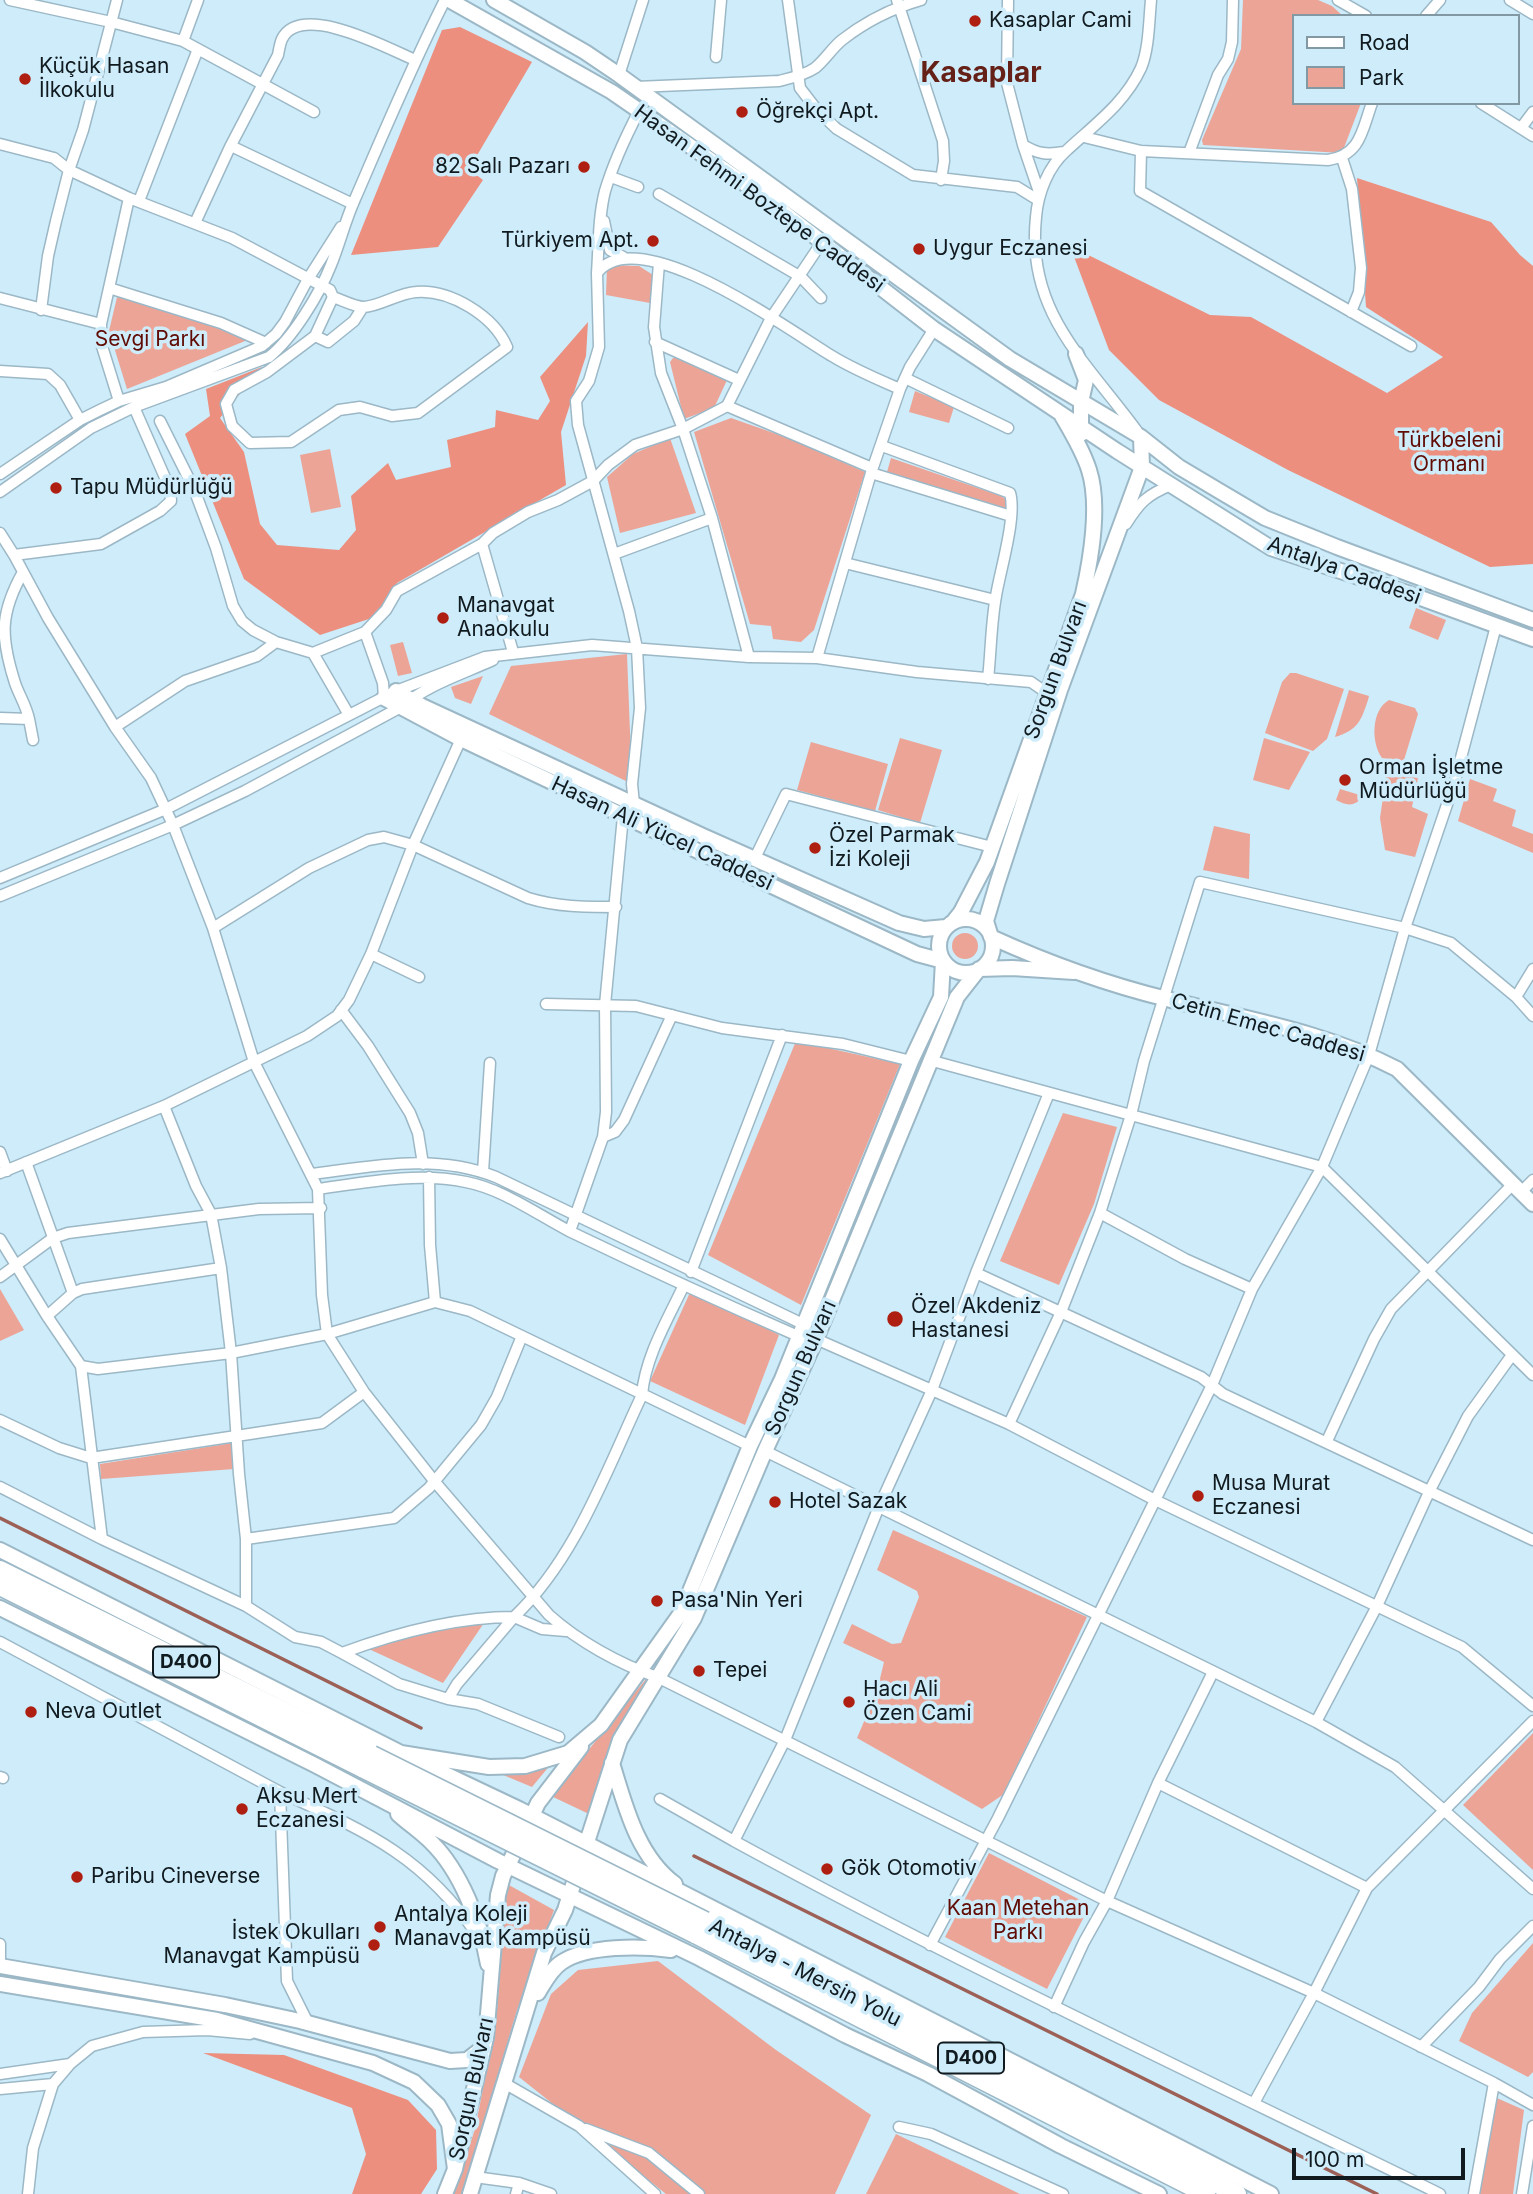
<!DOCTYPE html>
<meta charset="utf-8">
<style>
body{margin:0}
#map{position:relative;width:1533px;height:2194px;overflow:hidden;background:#ceecfa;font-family:Inter,sans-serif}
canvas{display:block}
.legend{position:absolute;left:1292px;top:14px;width:228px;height:91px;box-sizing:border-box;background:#ceecfa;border:2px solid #8298a2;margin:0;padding:9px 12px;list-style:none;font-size:21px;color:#101a1f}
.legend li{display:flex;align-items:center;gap:14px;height:35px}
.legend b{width:35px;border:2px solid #8298a2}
.scale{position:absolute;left:1292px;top:2148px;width:173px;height:32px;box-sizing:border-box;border:4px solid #101a1f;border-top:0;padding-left:9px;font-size:21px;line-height:24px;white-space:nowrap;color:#101a1f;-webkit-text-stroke:5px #ceecfa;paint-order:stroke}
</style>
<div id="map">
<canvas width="1533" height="2194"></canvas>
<ul class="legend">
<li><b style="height:9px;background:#fff"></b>Road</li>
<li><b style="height:19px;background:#eca497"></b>Park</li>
</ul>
<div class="scale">100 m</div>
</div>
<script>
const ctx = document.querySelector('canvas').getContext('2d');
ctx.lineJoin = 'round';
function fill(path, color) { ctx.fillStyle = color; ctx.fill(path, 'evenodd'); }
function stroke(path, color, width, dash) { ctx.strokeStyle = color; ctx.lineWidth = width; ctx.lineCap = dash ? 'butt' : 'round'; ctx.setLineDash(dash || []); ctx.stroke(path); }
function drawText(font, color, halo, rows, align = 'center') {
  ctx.font = font + ' Inter,sans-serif'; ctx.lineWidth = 7; ctx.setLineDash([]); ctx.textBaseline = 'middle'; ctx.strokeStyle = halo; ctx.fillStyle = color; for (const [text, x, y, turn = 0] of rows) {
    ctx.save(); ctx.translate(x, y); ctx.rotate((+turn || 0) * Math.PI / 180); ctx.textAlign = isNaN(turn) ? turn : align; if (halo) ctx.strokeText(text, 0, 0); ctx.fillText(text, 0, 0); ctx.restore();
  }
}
fill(new Path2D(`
 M1243 0H1318L1332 6 1343 16H1293V103H1361L1342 153 1203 145 1202 140 1241 49Z
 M611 265 639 266 653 275 650 303 606 295 607 268Z
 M118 293 183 313 250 339 127 389 109 331Z
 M673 358H680L728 378 714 408 684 419 670 362Z
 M915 391 954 407 949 423 909 412Z
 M731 418 788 438 865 472 814 630 801 642 773 639 771 626 750 624 694 432Z
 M670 438 696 513 620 533 607 477 633 454Z
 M330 449 341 507 311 513 300 455Z
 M891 458 1001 496 1007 500V509L887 472Z
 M1416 608 1446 620 1438 640 1409 628Z
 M403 642 412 673 398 676 390 645Z
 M627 654 632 784 489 714 511 666Z
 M1290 673H1296L1344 689 1327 739 1313 751 1265 733 1282 682Z
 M483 676 471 704 455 698 451 687Z
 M1349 690 1369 696 1368 700C1361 721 1358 730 1335 737Z
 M1389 700 1415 708 1418 714 1404 760 1401 763 1382 758C1371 743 1371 710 1389 700Z
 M900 738 942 750 920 823 878 810Z
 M1264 738 1310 752 1289 790 1253 780Z
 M811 742 888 764 875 811 797 790Z
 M1387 769 1418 778 1412 807 1428 814 1415 857 1385 850 1380 818Z
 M1470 779 1497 789 1493 801 1516 810 1512 826 1533 834V853L1458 821Z
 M1340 789 1363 796C1355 807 1347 806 1336 800Z
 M1214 826 1250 834 1249 879 1203 870Z
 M952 946a13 13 0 1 1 26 0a13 13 0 1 1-26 0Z
 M796 1041 900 1064 801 1305 708 1255Z
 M1063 1113 1117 1127 1094 1204 1059 1285 1000 1261Z
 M692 1288 779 1335 745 1425 650 1381Z
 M0 1289 24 1330 0 1341Z
 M232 1443 234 1469 101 1479 100 1464Z
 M893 1530 1087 1617 1004 1794 982 1809 857 1738 877 1691 884 1662 843 1643 852 1624 892 1644 901 1643 919 1597 917 1591 877 1570Z
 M486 1620 443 1683 360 1645Z
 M650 1674 589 1814 551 1796Z
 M1533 1733V1870L1463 1805Z
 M551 1764 532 1787 496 1772Z
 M989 1853 1090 1905 1047 1989 945 1937Z
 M507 1884 554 1910 517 2010 464 2189 462 2194H454L475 2129 496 2023Z
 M1533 1943V2072L1528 2077 1459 2041 1472 2013Z
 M658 1961 776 2050 871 2115 835 2194H666L519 2077 551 1994 578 1970Z
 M1490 2095 1524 2110 1513 2194H1476Z
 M896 2134 1020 2194H866Z`), '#eca497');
fill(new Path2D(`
 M460 27 532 62 469 169 483 180 438 247 351 255 442 30Z
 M1357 178 1491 222 1520 255 1533 266V564L1490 567 1288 470 1159 400 1109 350 1070 246 1210 315 1251 317 1387 393 1443 357 1366 307Z
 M588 322 586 356 561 432 566 485 397 583 378 616 320 635 244 579 185 434 210 416 206 389 262 367 220 418 244 452 260 524 277 545 339 550 356 530 351 496 388 463 396 480 451 467 447 440 495 427 496 410 538 420 550 401 540 377Z
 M203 2053 284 2055 408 2100 436 2130 437 2169 421 2194H352L366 2154 352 2108Z`), '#ec8f7f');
stroke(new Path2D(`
 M0 1518 421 1728
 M694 1856 1377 2194`), '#9d6057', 3.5);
const street = new Path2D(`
 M10 0 111 22 183 41
 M198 0 183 41 314 112
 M788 0 800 88 817 110 837 129 913 175 1017 187 1038 200
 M897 0 943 141 944 161 941 180
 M1008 0 1007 83 1023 145 1040 195
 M1338 0 1366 16
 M1510 0 1533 14
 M1426 16 1440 0
 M716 57 721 0
 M619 75 643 0
 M636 87 779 81C791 78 805 75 815 68 825 60 832 48 842 40 865 22 893 8 921 0
 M1481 103 1533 136
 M1521 128 1533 112
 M1084 137 1141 151 1140 191 1411 346
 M0 144 54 158 69 170 129 198 232 238 330 290 333 297C342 300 355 307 364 307 380 306 399 293 416 292 450 289 494 316 507 347L418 413 392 416 360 407 339 410 291 442 250 443 232 426 226 404 234 390 267 372 315 336 333 297
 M1023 145C1038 154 1047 155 1064 152
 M231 146 353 204
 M1141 151 1328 160C1361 155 1362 130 1372 103
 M1189 153 1218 75 1228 59 1232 42 1233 0
 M1342 158 1352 189 1361 268 1359 292 1351 312
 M611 177 638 187
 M659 194 801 277 821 298
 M139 201 198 49
 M604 221 610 250 623 257
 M195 223 230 147 278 55C279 50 280 43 282 39 301 1 389 49 415 60
 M659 263 654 327 661 373 683 429 712 518 749 657
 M597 273C599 246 598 218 605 191 613 164 626 136 639 111
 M109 288 221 323 266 343
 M0 298 101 324
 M41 310 48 256 56 221 69 170 83 130 117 0
 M315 336 328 342 354 321 363 307
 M655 342 739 380
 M0 371 48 374 60 385 80 420
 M905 378 1008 428
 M119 401 101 343V324L129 198
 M727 406 872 468
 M160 421 194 489 216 548 233 606 242 621 253 630 276 642 313 653 349 715
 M1137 431C1085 360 1026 312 1036 217 1038 193 1048 167 1066 151 1094 125 1125 103 1141 68 1149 49 1149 21 1151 0
 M882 446 1010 493C1017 516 1000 571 996 596 991 623 991 652 988 679
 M871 473 1011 516
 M0 474 80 420 100 410 119 401 166 387 262 346 276 334 285 322 308 279 341 227
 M0 492 91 428 134 407 269 357C293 338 320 293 331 265 340 243 345 221 355 199 384 132 412 65 445 0
 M1126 524C1140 502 1147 495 1171 485
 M0 533 14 555 101 544 160 511 171 501 170 489 134 407
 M614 554 712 518
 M14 555 48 618 115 727 151 778 173 825 213 928 254 1062 318 1189 322 1295 327 1334 364 1392 435 1482 549 1615C578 1641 619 1664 657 1677L1107 1901 1314 1993 1494 2083 1533 2105
 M845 563 995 600
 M365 632 386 610 397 591 482 544
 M513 652 482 544 493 533 528 512 558 500 593 481 608 465 635 445 683 429 727 406 771 318 822 242
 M313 653 365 632 383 683 384 698
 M817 658 871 473 900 389 910 367 934 329
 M0 718 29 719C26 705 19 695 15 683 0 636 0 613 23 572
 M29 719 33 740
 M115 727 185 681 257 656 276 642
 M634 804 632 784 640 708 637 648 629 611 578 425 576 401 589 381 599 347 597 273C638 219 790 331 832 356 853 369 877 379 900 389
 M754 860 786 794 992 847
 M0 878 166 809 396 691 485 657 592 645 749 657 817 658 917 672 1031 682 1047 693
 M0 896 173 825 245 791 401 707C427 685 462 674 493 660
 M213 928 309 868 368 840 384 837 413 845 528 898C557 907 585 907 616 907
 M419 977 371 954 413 845 461 739
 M1516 997 1533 969
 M546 1004 636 1006 722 1028 843 1044 911 1061
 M341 1010 368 1046 410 1113 418 1133 423 1164
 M929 1060 1322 1167 1533 1375
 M1049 1093 976 1273 932 1390 878 1509 785 1740 734 1841C965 1967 1203 2078 1440 2194
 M164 1106 196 1186 211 1214 221 1268 231 1353 239 1474 246 1539V1606
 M603 1137 615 1132 624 1120 672 1015
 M0 1152 7 1171
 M26 1162 73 1293
 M483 1172 490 1063
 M0 1173 164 1106 307 1036 337 1016 349 1000 371 954
 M312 1174C374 1166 436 1153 496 1177L803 1324
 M429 1177 430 1245 435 1302
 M318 1189C367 1182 418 1172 466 1182 503 1189 538 1215 571 1232 646 1268 722 1303 798 1336
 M1521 1192 1533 1180
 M1100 1213 1185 1259 1252 1289
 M570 1231 603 1137 606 1112 605 1005 623 816
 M0 1239 47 1316 81 1366 98 1369 231 1353 327 1334 435 1302 470 1311 750 1446
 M691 1272 782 1035
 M976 1273 1201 1377 1223 1394 1533 1540
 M0 1277 53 1238 68 1233 259 1209 321 1208
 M47 1316 73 1293 82 1289 221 1268
 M816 1339 1009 1424 1155 1500 1462 1647 1533 1706
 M81 1366 102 1539
 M0 1420 59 1448 91 1458 322 1423 364 1392
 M1009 1424 1061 1312 1100 1213 1131 1115 1144 1061 1200 882 1405 928 1451 943 1516 997 1533 1016
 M1327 1441 1374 1339 1391 1309 1513 1184
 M765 1451 1316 1722 1395 1767 1533 1889
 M0 1487 102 1539 246 1606 295 1637 321 1642 342 1653C396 1633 456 1617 514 1617 576 1558 606 1471 642 1395 645 1357 668 1319 684 1285
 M246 1539 394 1518 429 1488 481 1425 497 1397 522 1336
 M0 1642 280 1792
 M342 1653 399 1684 448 1699 478 1704 559 1737
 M448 1699 457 1684 514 1617 542 1629 566 1631
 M1316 1722 1377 1606 1430 1490 1468 1416 1512 1355
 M0 1777 3 1778
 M1158 1783 1367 1888
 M660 1799 734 1841
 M0 1944V1959
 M930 1945 998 1818 1212 1385 1252 1289 1322 1167 1369 1055 1405 928 1454 784 1496 626
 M1054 2007 1084 1942 1107 1901 1158 1783 1213 1672
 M308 2023 287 1981 280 1792C365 1831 423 1855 478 1936
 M1421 2047 1479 1987 1500 1959 1533 1926
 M0 2074 70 2064
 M504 2083 579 2126 655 2194
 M0 2089 53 2084
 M1254 2103 1314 1993 1367 1888 1533 1721
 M899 2127 931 2134 1063 2194
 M586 2129 649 2153 699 2194
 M475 2177 519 2183 551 2194
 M28 2194 33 2148 53 2084 70 2064 92 2046 143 2032 207 2030 250 2034
 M516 2194 519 2183
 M1474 2194 1494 2083
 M1522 2194 1533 2126`);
const secondary = new Path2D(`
 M449 0 612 92 764 197 934 329 1117 451 1271 548 1407 593 1533 639
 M494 0 585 52 619 75 1010 359 1141 437 1179 467 1221 492 1265 518 1337 547 1533 620
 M1076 354 1086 380 1081 402V434
 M1141 437 1142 467 1060 690 997 884 986 921 991 937C1048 963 1106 984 1167 999 1245 1019 1326 1032 1397 1069L1533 1204
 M396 691 422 706 703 836 899 923 924 929 946 927
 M384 698 461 739 789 894 917 954 943 961 941 997 911 1061 782 1379 750 1446 681 1613 601 1725 568 1753 525 1766 489 1767 401 1753
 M939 946a27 27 0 1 1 54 0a27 27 0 1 1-54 0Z
 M953 922 961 912 987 862 1083 594C1091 559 1100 504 1089 470 1083 451 1072 433 1062 416
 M0 1550 401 1753 519 1809 1271 2194
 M0 1608 315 1765 498 1861 699 1958 845 2035 928 2074 1061 2146 1159 2194
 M612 1763C625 1805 637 1856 675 1884
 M398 1814C409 1824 421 1832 431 1842 461 1871 481 1924 488 1964
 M0 1966 225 2005 300 2021 450 2061 467 2060 484 2047
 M0 1984 217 2020 373 2063 414 2082 438 2105 449 2124 455 2169
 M538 1993C544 1983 551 1969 562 1962 588 1945 641 1946 671 1950
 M445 2194 455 2169 486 2038 498 1895 503 1876 538 1803 581 1747
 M470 2194 544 1953 565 1910 620 1740 694 1618 765 1451 816 1339 957 997 979 969 1012 968 1074 972`);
const highway = new Path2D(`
 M0 1570 372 1755
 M0 1586 364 1769
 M705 1921 1237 2194
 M695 1934 1206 2194`);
stroke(street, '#9cb8c6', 13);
stroke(secondary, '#9cb8c6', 18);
stroke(highway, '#9cb8c6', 21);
stroke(street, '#fff', 10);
stroke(secondary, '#fff', 14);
stroke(highway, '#fff', 18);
const highwayBridge = new Path2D(`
 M372 1755 705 1921
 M364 1769 695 1934`);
stroke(highwayBridge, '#9cb8c6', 21, []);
stroke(highwayBridge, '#fff', 18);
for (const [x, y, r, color] of [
 [975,21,7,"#ae1f11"],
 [25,79,7,"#ae1f11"],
 [742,112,7,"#ae1f11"],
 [584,167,7,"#ae1f11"],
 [653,241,7,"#ae1f11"],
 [919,249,7,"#ae1f11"],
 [56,488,7,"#ae1f11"],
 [443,618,7,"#ae1f11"],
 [1345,780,7,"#ae1f11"],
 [815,848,7,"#ae1f11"],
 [895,1319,9,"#ae1f11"],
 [1198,1496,7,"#ae1f11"],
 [775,1502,7,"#ae1f11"],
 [657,1601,7,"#ae1f11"],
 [699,1671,7,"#ae1f11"],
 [849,1702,7,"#ae1f11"],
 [31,1712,7,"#ae1f11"],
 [242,1809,7,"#ae1f11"],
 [827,1869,7,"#ae1f11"],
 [77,1877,7,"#ae1f11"],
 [380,1927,7,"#ae1f11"],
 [374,1945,7,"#ae1f11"]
]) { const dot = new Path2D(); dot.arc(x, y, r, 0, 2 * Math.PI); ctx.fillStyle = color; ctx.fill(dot); stroke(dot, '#ceecfa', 2.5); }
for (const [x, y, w] of [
 [186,1662,66],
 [971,2058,66]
]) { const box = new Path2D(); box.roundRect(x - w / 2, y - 15.5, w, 31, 5); ctx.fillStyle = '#ceecfa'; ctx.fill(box); stroke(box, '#101a1f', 2); }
drawText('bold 19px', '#101a1f', null, [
 ["D400",186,1662],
 ["D400",971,2058]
]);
drawText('21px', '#101a1f', '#ceecfa', [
 ["Kasaplar Cami",989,21],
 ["Küçük Hasan",39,67],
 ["İlkokulu",39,91],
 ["Öğrekçi Apt.",756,112],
 ["82 Salı Pazarı",570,167,"right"],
 ["Türkiyem Apt.",639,241,"right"],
 ["Uygur Eczanesi",933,249],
 ["Tapu Müdürlüğü",70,488],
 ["Manavgat",457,606],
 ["Anaokulu",457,630],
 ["Orman İşletme",1359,768],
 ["Müdürlüğü",1359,792],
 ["Özel Parmak",829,836],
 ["İzi Koleji",829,860],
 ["Özel Akdeniz",911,1307],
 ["Hastanesi",911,1331],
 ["Musa Murat",1212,1484],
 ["Eczanesi",1212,1508],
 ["Hotel Sazak",789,1502],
 ["Pasa'Nin Yeri",671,1601],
 ["Tepei",713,1671],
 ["Hacı Ali",863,1690],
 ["Özen Cami",863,1714],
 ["Neva Outlet",45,1712],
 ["Aksu Mert",256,1797],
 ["Eczanesi",256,1821],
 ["Gök Otomotiv",841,1869],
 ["Paribu Cineverse",91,1877],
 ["Antalya Koleji",394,1915],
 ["Manavgat Kampüsü",394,1939],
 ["İstek Okulları",360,1933,"right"],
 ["Manavgat Kampüsü",360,1957,"right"]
], 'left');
drawText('21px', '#101a1f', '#ceecfa', [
 ["Hasan Fehmi Boztepe Caddesi",759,199,36],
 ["Antalya Caddesi",1344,571,20],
 ["Sorgun Bulvarı",1056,670,-70],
 ["Hasan Ali Yücel Caddesi",662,834,25],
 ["Cetin Emec Caddesi",1268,1028,16],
 ["Sorgun Bulvarı",801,1368,-66],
 ["Antalya - Mersin Yolu",805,1973,27],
 ["Sorgun Bulvarı",472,2089,-78]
]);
drawText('21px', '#600c05', '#ceecfa', [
 ["Sevgi Parkı",150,340],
 ["Türkbeleni",1449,441],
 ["Ormanı",1449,465],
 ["Kaan Metehan",1018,1909],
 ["Parkı",1018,1933]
]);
drawText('bold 28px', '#652118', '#ceecfa', [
 ["Kasaplar",981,74]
]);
</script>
